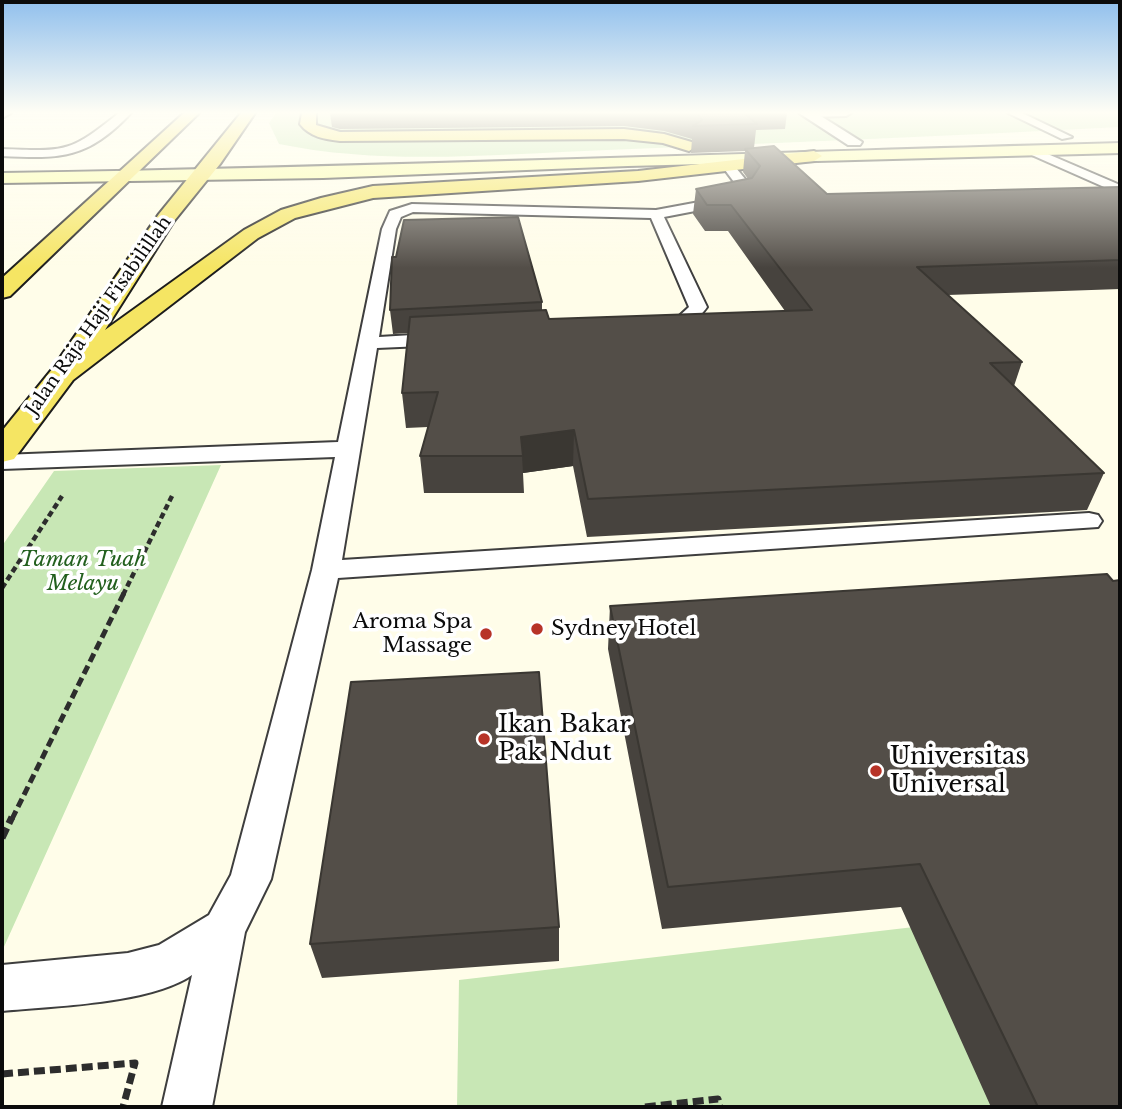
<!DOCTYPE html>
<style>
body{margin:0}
#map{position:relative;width:1122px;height:1109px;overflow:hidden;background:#fffde9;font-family:"Libre Baskerville",serif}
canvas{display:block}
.frame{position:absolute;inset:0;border:4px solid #0b0b0b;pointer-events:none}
</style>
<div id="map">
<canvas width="1122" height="1109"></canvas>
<div class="frame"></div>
</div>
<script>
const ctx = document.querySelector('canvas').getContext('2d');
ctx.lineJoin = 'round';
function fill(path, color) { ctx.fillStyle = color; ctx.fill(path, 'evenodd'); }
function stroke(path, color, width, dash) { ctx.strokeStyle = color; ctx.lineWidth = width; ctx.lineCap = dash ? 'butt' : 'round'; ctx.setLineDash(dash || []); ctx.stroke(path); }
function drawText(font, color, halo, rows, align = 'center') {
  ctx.font = font + ' "Libre Baskerville",serif'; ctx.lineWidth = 7; ctx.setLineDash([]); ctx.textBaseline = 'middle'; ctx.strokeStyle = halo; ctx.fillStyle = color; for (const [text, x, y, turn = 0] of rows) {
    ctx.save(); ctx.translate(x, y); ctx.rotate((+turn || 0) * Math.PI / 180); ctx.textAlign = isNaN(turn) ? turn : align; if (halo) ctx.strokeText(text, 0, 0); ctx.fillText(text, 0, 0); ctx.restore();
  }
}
fill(new Path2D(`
 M276 113H1120V127C949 136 778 143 607 150 498 154 386 166 279 144L269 123Z
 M221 465 3 949 2 953V546L54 471Z
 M1120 903V1107H457L459 980Z`), '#c8e7b5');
const service = new Path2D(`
 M2 113H11L2 118Z
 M119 113H131C87 159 62 159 2 156V149C66 151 68 154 119 113Z
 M803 113H851L846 116 808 117Z
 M1008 113H1022L1072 137 1062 139Z
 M1029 146 1120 185V194L1025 152 1023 150Z
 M728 162 732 163 754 190 747 201 664 217 707 307C697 322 668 345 652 327L654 323 676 319 689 307 651 218 413 212 401 217 396 229 379 337 446 333 456 339 446 345 377 348 342 560 1089 513 1098 515 1102 521 1098 527 338 578 271 879 245 932 212 1107H162L192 975C149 1004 54 1006 2 1011V965L128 953 159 945 209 915 231 875 312 570 335 457 2 469V455L338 442 382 229 390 211 412 204 656 210 737 195 740 190 722 166Z`);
const minor = new Path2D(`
 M799 113H816L862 142 860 145H848Z`);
const secondary = new Path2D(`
 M1120 143V153L628 166 323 178 2 183V173C375 167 747 153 1120 143Z`);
const primary = new Path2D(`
 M184 113H199L10 296 2 298V278Z
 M241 113H255L220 164 174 221 105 330 244 230 281 210 321 198 373 186 638 171 814 151 822 156 814 161 638 181 373 198 295 218 258 238 73 380 14 459 2 462V431L53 368 159 214Z
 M302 113H316V125L340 132 624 129 664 134 695 143 697 146 689 151 663 143 624 139 340 141C324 139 310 137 300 124Z`);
stroke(service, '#3e3e3e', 4);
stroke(minor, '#3e3e3e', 4);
stroke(secondary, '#2d2d2d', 4);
stroke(primary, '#1c1c1c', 4);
stroke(new Path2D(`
 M2 588 62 496
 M123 595 173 494`), '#2d2d2d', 4.5, [6, 3.5]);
stroke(new Path2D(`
 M12 819 124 593`), '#2d2d2d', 5, [9, 4.5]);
stroke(new Path2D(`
 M2 838 12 817
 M2 1074 135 1063 123 1107
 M645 1107 718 1099 720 1107`), '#2d2d2d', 7, [11, 5]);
fill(service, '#fff');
fill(minor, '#fff');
fill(secondary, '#fbfda6');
fill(primary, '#f5e563');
fill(new Path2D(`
 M330 113H787L785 129 756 130 754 148 827 194 1120 187V289L948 295 1022 362 1014 386 1104 473 1087 510 587 537 573 466 523 473 524 493H424L420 456 428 427 406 428 402 393 408 333 393 334 390 310 542 302V310L549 319 785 311 728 231H705L693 214 696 189 748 179 743 172 745 151 691 153 692 139 664 131 624 126 340 129 332 127Z
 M1107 574 1120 1107H991L901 907 662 929 608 649 610 606Z
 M559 927V961L322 978 310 944Z`), '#47433e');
fill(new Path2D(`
 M574 430 573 466 523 473 521 437Z`), '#3a3732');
const building = new Path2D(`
 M694 113H744L757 124 693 126 702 120 698 114Z
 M774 146 827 194 1120 187V260L917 267 1022 362 990 363 1104 473 588 499 574 430 521 437 523 456H420L438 392 402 393 410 317 546 310 549 319 812 310 731 205H707L696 189 752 178 760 166 745 149Z
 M518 217 542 302 390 310 392 257H396L404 220Z
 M1107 574 1113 581 1120 580V1107H1038L920 864 668 887 610 606Z
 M539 672 559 927 310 944 351 682Z`);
fill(building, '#534e48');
stroke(building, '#3a3732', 2);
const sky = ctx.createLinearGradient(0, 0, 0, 268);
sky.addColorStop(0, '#91c0ed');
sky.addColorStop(0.42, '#fffef5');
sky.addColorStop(1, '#fffef500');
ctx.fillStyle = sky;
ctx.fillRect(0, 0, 1122, 268);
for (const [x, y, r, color] of [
 [537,629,7,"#b73327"],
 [486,634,7,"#b73327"],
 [484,739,7,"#b73327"],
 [876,771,7,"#b73327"]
]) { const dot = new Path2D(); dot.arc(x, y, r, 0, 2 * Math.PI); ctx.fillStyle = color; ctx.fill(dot); stroke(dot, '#fff', 2.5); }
drawText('18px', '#0b0b0b', '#fff', [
 ["Jalan Raja Haji Fisabilillah",99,316,-55]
]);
drawText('italic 21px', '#23601e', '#fff', [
 ["Taman Tuah",83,560],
 ["Melayu",83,584]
]);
drawText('21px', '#0b0b0b', '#fff', [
 ["Aroma Spa",472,622],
 ["Massage",472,646],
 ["Sydney Hotel",551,629,"left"]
], 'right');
drawText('24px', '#0b0b0b', '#fff', [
 ["Ikan Bakar",498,725],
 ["Pak Ndut",498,753],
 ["Universitas",890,757],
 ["Universal",890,785]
], 'left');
</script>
